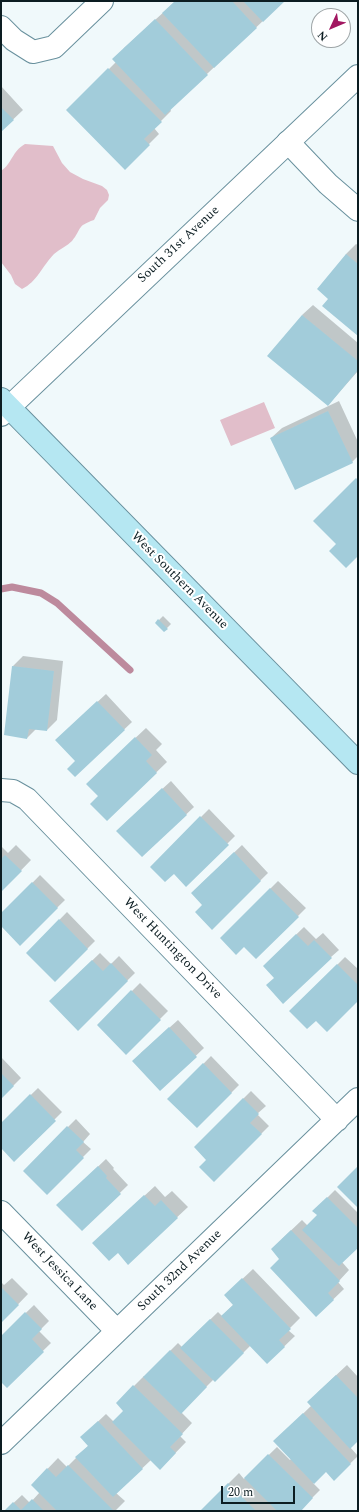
<!DOCTYPE html>
<style>
body{margin:0}
#map{position:relative;width:359px;height:1512px;overflow:hidden;background:#f0f9fb;font-family:Spectral,serif}
canvas{display:block}
.frame{position:absolute;inset:0;border:2px solid #0c1d22;pointer-events:none}
.north{position:absolute;left:311px;top:8px;width:40px;height:40px;box-sizing:border-box;background:#fff;border:1px solid #9ea5a7;border-radius:50%;rotate:226deg;font-size:11px;font-weight:700;line-height:16px;text-align:center;color:#0c1d22}
.north::after{content:'';display:block;margin:auto;width:14px;height:18px;background:#a21761;clip-path:polygon(50% 0,100% 100%,50% 72%,0 100%)}
.scale{position:absolute;left:221px;top:1486px;width:74px;height:18px;box-sizing:border-box;border:2px solid #0c1d22;border-top:0;padding-left:5px;font-size:12px;line-height:14px;white-space:nowrap;color:#0c1d22;-webkit-text-stroke:3px #fff;paint-order:stroke}
</style>
<div id="map">
<canvas width="359" height="1512"></canvas>
<div class="frame"></div>
<div class="north">N</div>
<div class="scale">20 m</div>
</div>
<script>
const ctx = document.querySelector('canvas').getContext('2d');
ctx.lineJoin = 'round';
function fill(path, color) { ctx.fillStyle = color; ctx.fill(path, 'evenodd'); }
function stroke(path, color, width, dash) { ctx.strokeStyle = color; ctx.lineWidth = width; ctx.lineCap = dash ? 'butt' : 'round'; ctx.setLineDash(dash || []); ctx.stroke(path); }
function drawText(font, color, halo, rows, align = 'center') {
  ctx.font = font + ' Spectral,serif'; ctx.lineWidth = 4; ctx.setLineDash([]); ctx.textBaseline = 'middle'; ctx.strokeStyle = halo; ctx.fillStyle = color; for (const [text, x, y, turn = 0] of rows) {
    ctx.save(); ctx.translate(x, y); ctx.rotate((+turn || 0) * Math.PI / 180); ctx.textAlign = isNaN(turn) ? turn : align; if (halo) ctx.strokeText(text, 0, 0); ctx.fillText(text, 0, 0); ctx.restore();
  }
}
fill(new Path2D(`
 M25 144 53 146 62 163 70 172 83 179 102 186 107 190 109 195 108 200 100 208 94 220C76 226 82 229 72 241 67 246 60 249 54 254 43 265 37 282 22 289L15 284 11 275 1 262V171C12 164 12 151 25 144Z
 M264 402 275 428 231 446 220 420Z`), '#e1beca');
fill(new Path2D(`
 M176 1H284L170 109 171 111 154 128 159 134 125 168 68 110 117 61 124 48Z
 M1 86 23 110 1 131Z
 M356 244 358 245V334L330 298 346 254Z
 M313 305 358 343V371L328 405 302 315Z
 M339 401 358 442V456L352 462 271 438 282 428Z
 M163 616 171 624 164 631 156 623Z
 M23 656 63 661 57 720 47 730 36 729 27 738 13 666Z
 M106 694 132 722 75 776 76 761 64 733Z
 M146 728 162 744 156 750 167 762 107 820 99 796 98 773Z
 M171 781 194 807 142 856 125 823Z
 M209 809 235 836 186 885 174 873 151 867Z
 M16 845 31 860 1 891V846L8 853Z
 M242 845 268 873 212 928 203 904 200 885Z
 M40 875 65 900 20 944 1 925V915Z
 M278 881 306 908 256 958 244 946 221 938Z
 M67 912 95 941 55 981 27 953Z
 M304 927 316 939 323 933 339 950 331 957 276 978 272 958Z
 M100 953 111 964 119 956 135 973 78 1029 50 1001Z
 M345 957 358 969V1000L316 1019 291 1011Z
 M140 983 168 1011 126 1053 98 1025Z
 M178 1020 204 1048 160 1090 141 1053Z
 M211 1056 239 1085 197 1127 169 1099Z
 M1 1057 21 1078 1 1098Z
 M38 1088 62 1112 14 1160 1 1147V1124Z
 M251 1091 266 1106 257 1114 269 1126 214 1181 207 1160 195 1147Z
 M76 1119 90 1134 83 1142 91 1149 47 1193 24 1171Z
 M106 1159 114 1168 113 1169 128 1185 82 1230 65 1198Z
 M155 1186 165 1197 172 1191 188 1207 128 1263 104 1233Z
 M335 1190 358 1213V1246L342 1262 349 1270 338 1282 344 1289 316 1316 281 1258 282 1239 302 1220 308 1226 318 1215 314 1211Z
 M253 1269 300 1318 288 1330 295 1336 267 1363 251 1345 215 1381 214 1379 181 1412 192 1423 180 1436 186 1442 160 1469 151 1460 116 1493 125 1501 115 1511H5L22 1495 30 1503 40 1492 32 1485 58 1458 67 1467 89 1445V1430L106 1414 114 1422 125 1411 117 1403 144 1376H145L178 1343 182 1347 218 1312 222 1316 234 1304 236 1285Z
 M12 1278 28 1294 1 1322V1282L4 1285Z
 M34 1305 49 1321 39 1331 51 1343 7 1386 1 1381V1337Z
 M347 1365 358 1377V1440L350 1447 358 1456 334 1479 326 1471 313 1483 320 1490 299 1511H201L239 1473 244 1479 277 1447 290 1460 291 1459 282 1434 311 1406 318 1392Z`), '#0003');
stroke(new Path2D(`
 M1 589 12 587 41 593 57 603 130 670`), '#bd8a9d', 7);
fill(new Path2D(`
 M175 1H232L257 28 214 68 162 13Z
 M243 1H285L263 22Z
 M155 19 208 75 165 115 112 59Z
 M108 68 162 122 144 139 150 145 125 170 66 110Z
 M1 107 14 120 1 132Z
 M346 254 358 264V336L322 306 328 299 317 289Z
 M302 315 358 361V370L328 406 267 356Z
 M328 411 353 463 295 490 270 438Z
 M356 478 358 480V556L346 568 329 551 336 544 313 521Z
 M158 619 168 629 164 632 155 623Z
 M12 666 54 671 47 731 29 729 27 739 4 735Z
 M97 701 125 730 75 777 67 769 75 761 55 740Z
 M135 737 152 755 146 761 157 773 107 821 90 804 98 796 86 784Z
 M162 788 187 815 142 857 116 831Z
 M200 816 229 845 186 887 174 874 165 882 150 867Z
 M234 852 261 881 212 930 195 912 202 905 191 893Z
 M5 855 22 871 1 892V859Z
 M32 882 58 908 20 946 1 926V913Z
 M270 888 299 917 256 959 244 947 236 955 220 938Z
 M59 919 88 949 55 982 26 953Z
 M296 934 308 946 314 940 332 958 283 1004 266 985 274 978 263 966Z
 M92 960 103 971 111 963 128 981 78 1031 49 1001Z
 M337 964 358 985V1001L327 1032 316 1021 307 1029 289 1011Z
 M131 990 161 1020 126 1055 97 1025Z
 M169 1027 197 1057 160 1091 132 1061Z
 M203 1063 232 1093 197 1128 167 1099Z
 M1 1073 14 1086 1 1099Z
 M30 1094 56 1121 14 1162 1 1148V1123Z
 M243 1098 259 1114 250 1123 262 1134 214 1182 199 1167 206 1160 194 1147Z
 M67 1126 84 1142 76 1150 84 1158 47 1195 23 1171Z
 M98 1166 107 1176 106 1178 121 1194 82 1231 56 1205Z
 M358 1166V1208L337 1187Z
 M144 1195 155 1206 161 1200 178 1218 128 1265 118 1253 109 1261 92 1243Z
 M327 1197 358 1228V1248L339 1266 302 1230 317 1215 312 1211Z
 M291 1230 340 1281 328 1293 334 1300 316 1317 270 1268 279 1259 271 1249Z
 M242 1278 291 1329 279 1340 285 1347 267 1364 221 1316 233 1305 224 1295Z
 M1 1287 19 1305 1 1323Z
 M25 1312 42 1329 32 1339 44 1352 7 1388 1 1382V1336Z
 M210 1319 244 1353 215 1382 180 1348Z
 M170 1350 207 1387 181 1414 143 1377Z
 M336 1375 358 1398V1441L350 1449 307 1402Z
 M133 1385 183 1434 170 1447 176 1453 160 1470 112 1422 123 1411 116 1403Z
 M303 1413 351 1464 334 1481 326 1472 314 1484 273 1441Z
 M98 1421 143 1469 113 1497 75 1457 88 1446 80 1437Z
 M268 1454 313 1498 301 1511H277L244 1478Z
 M68 1465 114 1511H57L31 1485 47 1468 56 1477Z
 M228 1483 256 1511H200Z
 M32 1499 44 1511H4L13 1502 21 1510Z`), '#a2ccda');
const minor = new Path2D(`
 M1 27 14 40 33 52 54 47 102 1
 M288 142 328 184 358 210
 M1 790 13 791 27 799 337 1120
 M1 1212 117 1331
 M1 1443 358 1099`);
const tertiary = new Path2D(`
 M1 415 358 76`);
const secondary = new Path2D(`
 M1 399 358 763`);
stroke(minor, '#68909d', 24);
stroke(tertiary, '#68909d', 24);
stroke(secondary, '#68909d', 24);
stroke(minor, '#fff', 22);
stroke(tertiary, '#fff', 22);
stroke(secondary, '#b5e7f2', 22);
drawText('13px', '#0c1d22', '#fff', [
 ["South 31st Avenue",179,245,-43],
 ["West Southern Avenue",179,581,45],
 ["West Huntington Drive",172,949,46],
 ["South 32nd Avenue",180,1271,-44],
 ["West Jessica Lane",59,1272,46]
]);
</script>
